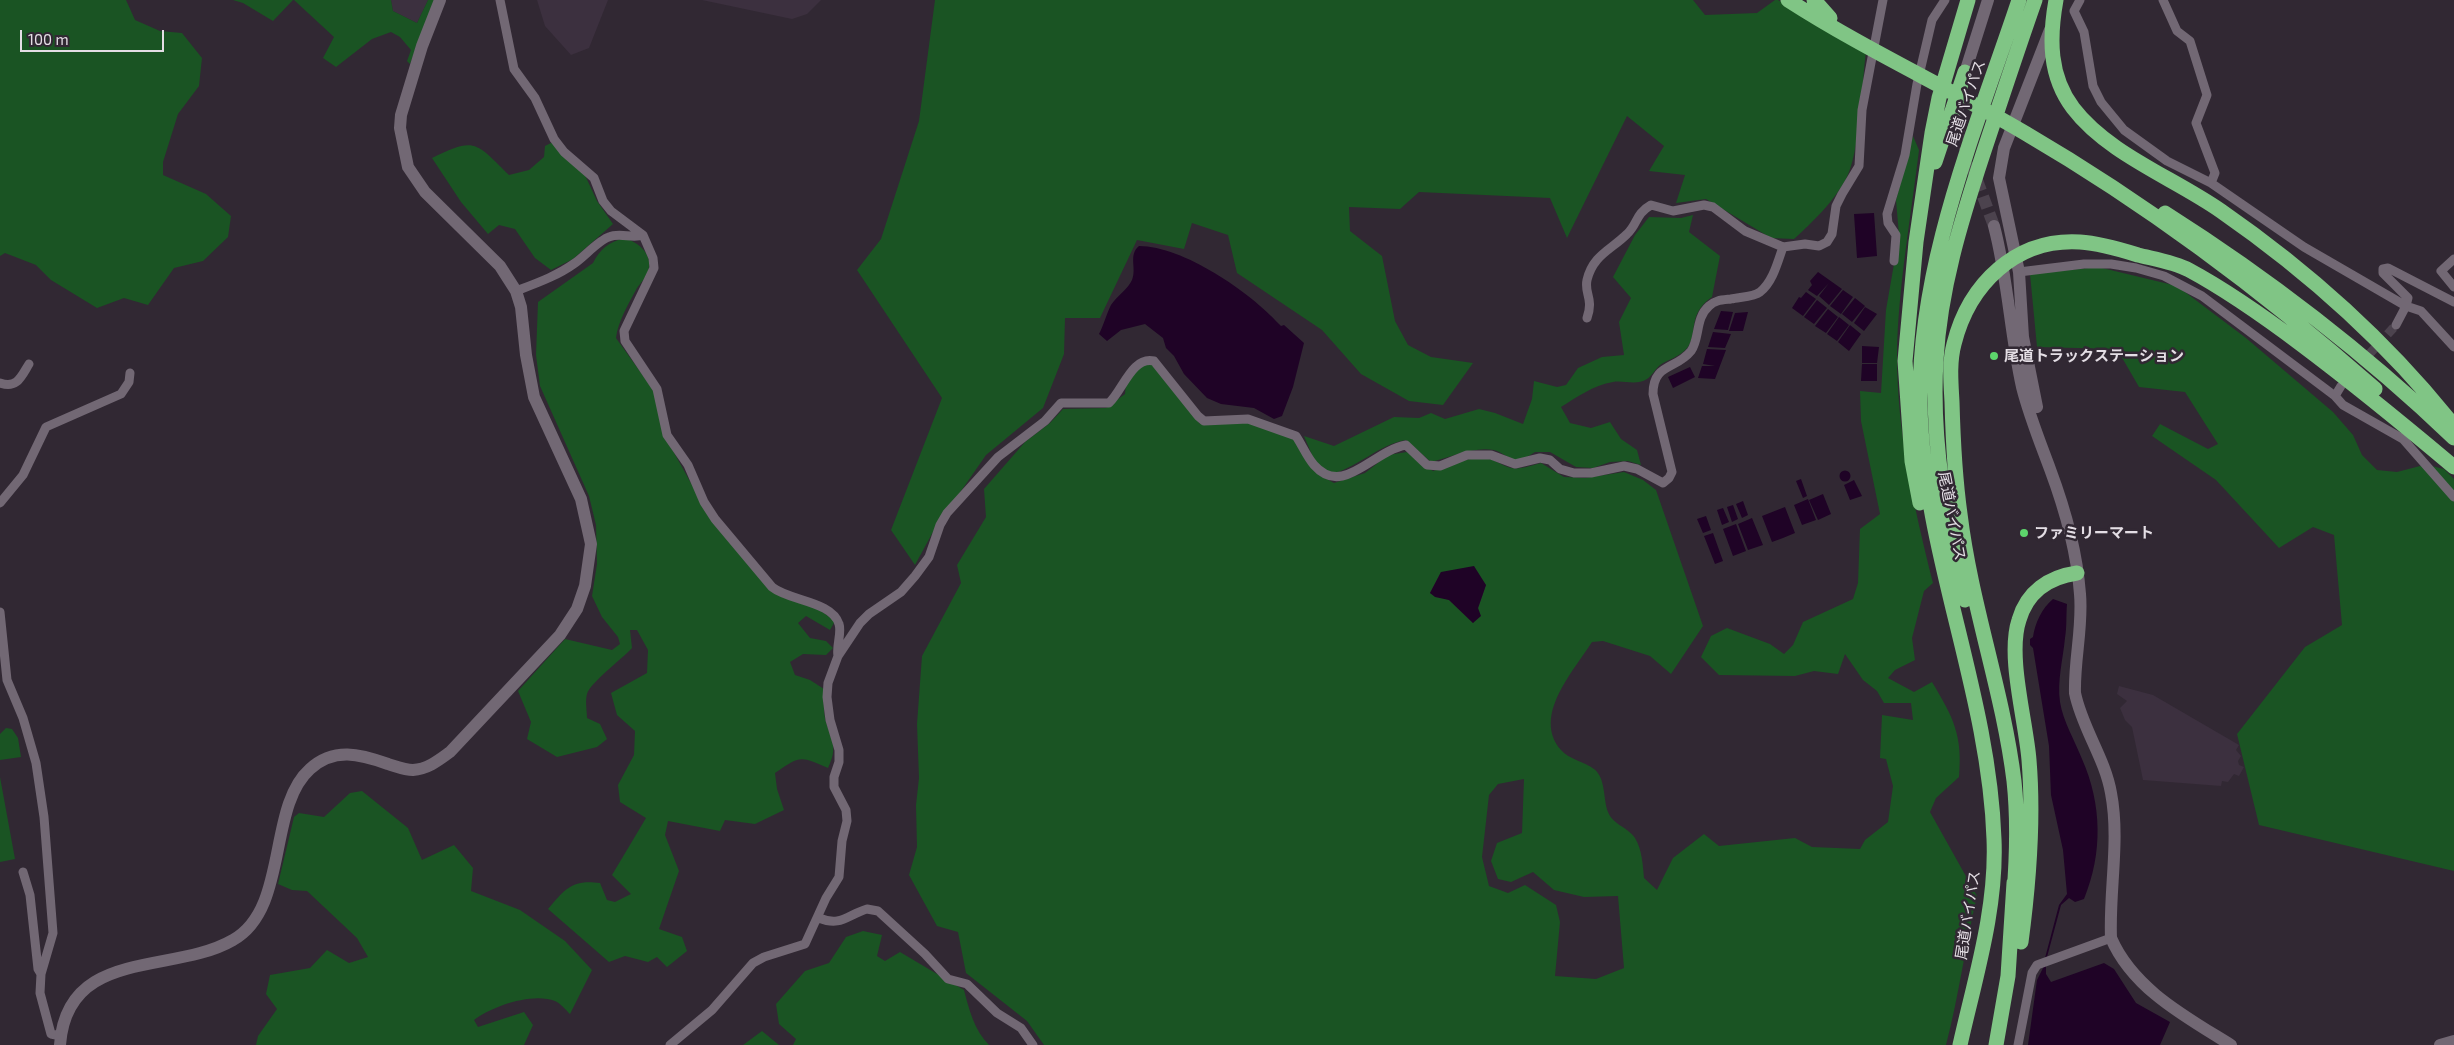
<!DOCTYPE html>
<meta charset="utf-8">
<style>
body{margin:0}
#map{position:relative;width:2454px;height:1045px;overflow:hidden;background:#312833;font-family:"Exo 2",sans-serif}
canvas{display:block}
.scale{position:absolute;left:20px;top:30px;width:144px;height:22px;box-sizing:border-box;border:2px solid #e4dee5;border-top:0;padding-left:6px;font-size:15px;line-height:18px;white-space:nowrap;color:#e4dee5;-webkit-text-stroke:4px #312833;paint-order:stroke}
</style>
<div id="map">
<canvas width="2454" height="1045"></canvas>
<div class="scale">100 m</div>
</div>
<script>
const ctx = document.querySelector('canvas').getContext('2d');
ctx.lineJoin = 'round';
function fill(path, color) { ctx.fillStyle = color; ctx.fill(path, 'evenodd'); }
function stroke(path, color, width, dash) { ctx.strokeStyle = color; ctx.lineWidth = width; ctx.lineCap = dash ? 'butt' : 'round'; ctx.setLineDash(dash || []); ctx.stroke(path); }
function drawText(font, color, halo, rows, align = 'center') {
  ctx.font = font + ' "Exo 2","Noto Sans JP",sans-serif'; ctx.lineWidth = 5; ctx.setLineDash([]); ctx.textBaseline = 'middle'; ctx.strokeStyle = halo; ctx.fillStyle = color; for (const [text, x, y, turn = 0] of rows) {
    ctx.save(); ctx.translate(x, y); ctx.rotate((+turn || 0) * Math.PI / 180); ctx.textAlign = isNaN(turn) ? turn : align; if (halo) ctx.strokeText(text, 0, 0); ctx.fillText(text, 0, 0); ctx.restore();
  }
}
fill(new Path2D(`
 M391 0H428L417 23 393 11Z
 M537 0H608L589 48 571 55 545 26Z
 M702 0H821L807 14 792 19Z
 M2119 686 2153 695 2239 745 2236 750 2241 756 2238 761 2239 765 2244 767 2239 776 2234 774 2228 782 2222 781 2221 786 2143 780 2132 727 2125 720 2120 708 2127 701 2117 694Z`), '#3c303f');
fill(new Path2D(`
 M0 0H126L135 20 160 31 182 33 202 58 199 86 178 114 163 162V175L206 194 231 216 228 237 203 261 174 268 148 305 124 298 97 308 51 280 36 265 5 253 0 256Z
 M233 0H293L273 21 243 3Z
 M294 0H391L393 11 417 23 428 0H434L410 64 407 61 411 50 400 37 391 32 372 39 336 67 323 58 334 37Z
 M935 0H1693L1705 15 1757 13 1775 0H1778L1866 51C1862 82 1860 153 1846 179 1834 201 1813 222 1794 239L1771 238 1706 199 1676 203 1685 175 1649 171 1664 146 1627 116 1567 238 1550 198 1419 192 1400 209 1349 207 1350 231 1382 256 1395 321 1408 345 1431 357 1473 363 1443 405 1409 401 1361 374 1322 330 1237 273 1228 235 1192 223 1184 249 1137 240 1100 318H1065L1064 354 1043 408 986 455 934 530 915 565 891 530 942 398 857 270 881 239 919 121Z
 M1913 136 1919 150C1911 216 1898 289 1897 354 1897 435 1914 506 1933 583L1924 591 1912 638 1915 660 1895 670 1888 678 1914 692 1932 682C1953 717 1963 735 1959 777L1936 798 1930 812 1977 896C1965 946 1959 996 1946 1045H1044L1027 1021 966 973 958 932 937 926 909 875 917 847 916 805 919 778 917 724 922 656 961 583 957 565 986 517 984 489 1025 442 1050 423 1063 409 1106 408 1125 394 1126 383 1145 362 1156 366 1200 424 1250 422 1294 438C1304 458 1314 473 1334 483L1365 473 1388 455 1407 452 1433 471C1448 466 1465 458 1482 458 1494 458 1500 465 1511 468 1520 470 1533 465 1541 463L1564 477 1585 478 1624 472 1643 480 1656 490 1703 626 1671 674 1650 656 1603 641 1592 642C1573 672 1532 716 1561 750 1568 759 1585 762 1594 769 1606 778 1603 799 1608 812 1613 825 1628 827 1635 838 1642 849 1643 866 1644 878L1657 890 1673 858 1704 834 1719 846 1795 838 1812 847 1860 849 1865 840 1888 822 1893 786 1886 759 1880 758 1882 715 1913 720 1911 703H1884L1877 691 1863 680 1845 654 1838 674 1814 671 1795 676 1719 675 1701 657 1711 636 1727 628 1770 644 1784 654 1793 645 1803 622 1853 599 1858 583 1860 529 1880 514 1861 421 1860 391 1881 393 1886 310 1899 235 1896 200ZM1441 572 1486 585 1473 623 1449 600 1430 593ZM1524 779 1522 833 1497 843 1491 861 1498 879 1511 882 1533 872 1554 890 1584 897 1618 896 1624 968 1596 979 1555 976 1560 922 1556 905 1525 885 1508 893 1489 886 1482 857 1489 795 1498 784Z
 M553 142 584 173 597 201 613 224 573 259 551 270 535 258 515 229 499 225 488 234 461 202 432 158C476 136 476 143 509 175L529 170 544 157 545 146Z
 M1693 215 1689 232 1720 256 1712 297C1684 316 1701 338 1683 352 1676 358 1667 360 1660 365 1655 369 1652 376 1647 379 1636 386 1624 380 1613 382 1594 385 1577 397 1561 407L1570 423 1591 428 1610 422 1621 439 1637 450 1641 465 1628 461 1610 462 1593 468 1576 467 1550 452H1535L1519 462C1509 460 1503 452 1494 450 1474 446 1451 457 1431 462L1406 440C1378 445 1360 466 1332 474L1317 467 1304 436 1334 446 1394 417 1419 418 1431 413 1445 419 1479 409 1495 413 1523 424 1532 399 1534 381 1557 387 1566 385 1578 368 1602 357 1624 355 1619 322 1631 298 1613 277 1635 235 1649 217 1681 218Z
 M624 238C638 242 654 254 648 272 646 277 641 283 637 288 629 303 618 321 616 338L654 391 667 440 692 485 767 584 817 608 835 621 830 630 806 616 798 623 810 638 826 641 833 648 826 655 803 654 790 662 795 675 810 680 824 689C824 699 823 712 826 722 832 742 838 747 828 768 800 756 801 755 775 773L777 789 784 810 755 824 725 820 720 831 668 821 665 835 679 871 659 929 682 937 687 951 667 967 657 957 648 962 625 956 609 962 548 909C565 889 572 879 600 883L607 900 615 902 631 894 612 875 646 818 620 802 618 785 634 755 635 731 617 715 611 693 647 673 648 650 637 630H630L632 648C622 659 590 683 587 694 585 701 587 711 587 718L600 724 607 739 597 747 557 757 527 739 531 722 518 691 565 639 612 650 620 644 618 637 602 617 592 596 597 564 596 525 589 496 540 386 536 355 538 302 593 263C600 249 609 242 624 238Z
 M2098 267 2177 286 2246 338 2333 412 2353 435 2362 455 2377 470 2397 472 2420 466H2432L2444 469 2454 479V871L2259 825 2237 734 2305 647 2342 625 2334 535 2313 527 2279 548 2216 480 2152 436 2160 424 2208 449 2218 444 2185 392 2139 387 2117 349 2037 347 2030 274Z
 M6 728 12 729 18 738 21 757 0 760V734Z
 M0 777 15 859 0 862Z
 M362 791 408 828 422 860 454 845 473 868 471 891 520 910 565 941 592 970 570 1014C566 1010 560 1003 555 1001 533 992 492 1006 474 1020L478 1027 524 1012 533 1025 524 1045H256L258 1036 277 1009 266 994 270 975 310 968 327 950 349 963 368 957 357 938 307 891 292 890 278 884 294 817 299 813 324 817 350 793Z
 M863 931 882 935 877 956 885 961 900 952 964 990C969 1009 974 1030 989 1045H793L796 1039 779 1024 776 1004 805 971 829 963 846 937Z
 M762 1031 779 1045H743Z`), '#1a5423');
fill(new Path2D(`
 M1874 213 1877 256 1857 258 1854 214Z
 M1139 246C1183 246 1250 292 1279 324L1281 326 1284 325 1304 343 1293 387 1282 416 1274 419 1254 408 1221 404 1207 398 1184 374 1174 356 1166 348 1163 338 1145 324 1121 330 1107 341 1099 334C1103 327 1108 310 1111 305 1117 296 1128 289 1132 280 1137 268 1128 255 1139 246Z
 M1818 272 1842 289 1829 305 1819 296 1829 283 1817 296 1808 290 1812 285 1810 281Z
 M1843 290 1853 297 1841 314 1830 306Z
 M1806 292 1816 299 1803 316 1792 308 1799 297 1801 298Z
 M1855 298 1865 306 1852 322 1842 314Z
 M1817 300 1827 308 1814 324 1804 317Z
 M1865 307 1877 314 1864 331 1854 323Z
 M1828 309 1838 317 1826 333 1815 326Z
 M1721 311 1733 312 1728 330 1714 329Z
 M1748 312 1743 331H1729L1735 313Z
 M1839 317 1849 325 1837 341 1827 334Z
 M1850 325 1861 334 1849 351 1838 342Z
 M1713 332 1731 334 1725 348 1708 347Z
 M1862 346 1879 347 1877 363H1862Z
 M1707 349 1726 350 1715 379 1698 378 1702 366H1715L1703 364Z
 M1862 364H1877V381H1861Z
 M1690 367 1695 377 1673 388 1668 377Z
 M1839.5 476a5.5 5.5 0 1 1 11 0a5.5 5.5 0 1 1-11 0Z
 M1801 479 1807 496 1803 498 1796 481Z
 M1854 480 1862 496 1850 500 1844 485Z
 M1823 494 1831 514 1818 520 1809 500Z
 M1808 499 1816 520 1802 525 1794 505Z
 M1743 501 1748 515 1742 518 1736 504Z
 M1733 505 1738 519 1732 522 1727 507Z
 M1785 507 1795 533 1783 538 1775 518 1783 538 1772 542 1762 516Z
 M1723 508 1729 522 1722 525 1717 510Z
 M1706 516 1711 530 1703 533 1697 519Z
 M1752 518 1763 545 1748 550 1738 524Z
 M1736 524 1746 551 1733 556 1723 529Z
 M1713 533 1723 561 1715 564 1704 536Z
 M1474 566 1486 585 1478 608 1481 616 1473 623 1449 600 1435 597 1430 593 1441 572Z
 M2053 599 2067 604C2066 615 2067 627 2065 638 2063 659 2057 681 2060 702 2063 721 2075 741 2082 759 2102 804 2103 853 2084 899L2075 902 2069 898 2061 905 2047 957 2045 958 2059 905 2067 894 2063 850 2051 795 2049 746 2033 648 2030 645V639L2033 637C2035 623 2042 608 2053 599Z
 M2104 963 2114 969 2136 1003 2170 1022 2160 1045H2028L2037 980 2044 966 2046 965V974L2051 982Z`), '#1f0326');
stroke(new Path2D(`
 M2351 374 2396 325`), '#4c434e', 9, [9, 4.5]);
stroke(new Path2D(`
 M1958 129 1994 226`), '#4c434e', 12, [12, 6]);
stroke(new Path2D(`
 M500 0 514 69 535 98 554 139 564 152 594 178 603 201 611 211 643 235 653 258 654 268 624 331 625 341 657 389 667 435 688 465 704 502 715 519 772 587C789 601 832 601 839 624 842 633 836 646 838 656
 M2080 0 2074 11 2084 32 2093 86 2101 102 2124 130 2167 161 2211 183 2304 247 2406 306 2396 325
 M2163 0 2177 31 2190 41 2207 95 2196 123 2215 173 2211 183
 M2454 259 2441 271 2454 287
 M1894 261 1896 235 1888 223 1887 214 1905 155 1917 84 1932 20 1945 0
 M2019 272 2084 264H2111L2136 268 2164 276 2202 296 2335 396 2341 386
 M516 291C537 283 557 276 575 263 585 256 599 240 609 237 620 232 632 239 643 235
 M2454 302 2388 268 2383 269V273L2408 298 2406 306 2421 311 2454 347
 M1587 318C1594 298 1584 294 1587 280 1593 255 1611 250 1627 234 1638 224 1635 214 1651 205L1673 211 1704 205 1713 207 1745 231 1783 247 1805 244 1819 246 1827 242 1832 234 1836 206 1842 194 1859 166 1862 110 1883 0
 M0 383C17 389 21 377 29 364
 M2335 396 2343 405 2403 439 2454 497
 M0 503 23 475 46 427 121 394 129 382 130 373
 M0 612 7 680 23 718 36 763 44 817 53 933 41 974 40 993 51 1034 61 1036
 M23 872 30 895 38 969 41 974
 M819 918C841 927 847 915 867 909L878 911 925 954 948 979 967 984 997 1013 1021 1028 1033 1045
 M670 1045 712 1010 753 963 764 957 805 944 826 898 839 877 842 841 847 821 846 810 834 787V777L839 762V750L830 720 827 697 828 683 838 656 860 623 869 614 901 592 915 576 929 557 940 525 947 513 998 457 1045 421 1061 403H1109C1123 390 1132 356 1154 361L1198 416 1204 421 1248 419 1296 436C1302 445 1307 457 1314 465 1343 498 1372 451 1406 445L1427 465 1440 466 1467 455H1491L1515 464 1540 458 1550 460 1560 469 1574 473H1591L1624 466 1637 469 1663 483 1669 478 1672 472 1653 394C1653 363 1676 370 1691 351 1700 339 1695 318 1709 306 1715 300 1722 300 1731 299 1739 297 1754 297 1760 292 1773 282 1778 261 1783 247
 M2018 1045 2032 973 2037 965 2111 938`), '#726874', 9);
stroke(new Path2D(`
 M1963 79 1988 0
 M1958 104V129
 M1994 226C2008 279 2010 333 2022 387 2029 415 2040 442 2050 469 2065 509 2077 552 2080 594 2083 627 2074 660 2075 693 2082 728 2105 758 2111 793 2120 840 2109 890 2111 938 2133 989 2186 1017 2231 1045
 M2037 407 2023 337 2019 272 1999 178 2004 148 2050 30
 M60 1045C67 947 173 975 233 940 289 909 267 807 310 769 334 747 360 754 388 764 395 766 405 770 413 770 428 769 439 760 450 752L560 635 577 609 585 586 591 544 581 499 534 397 526 355 521 307 516 291 500 266 425 192 408 167 400 128 401 115 422 46 440 0
 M2440 1045 2454 1041`), '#726874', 12);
stroke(new Path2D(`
 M1788 0C1864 49 1947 87 2025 133 2150 206 2267 294 2375 389
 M1814 0 1830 18
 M2056 0C2049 39 2049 76 2073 108 2108 154 2174 178 2221 211 2309 272 2388 343 2454 426
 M1935 162 1965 72
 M2165 213C2269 279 2365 353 2454 438
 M1920 503 1912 461 1905 361 1916 242 1932 133 1939 98 1968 0
 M1965 600C1946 522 1931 441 1936 360 1940 289 1961 221 1983 154 2000 103 2017 51 2035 0
 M2014 893C2017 856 2018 818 2014 781 2003 691 1971 605 1960 514 1955 478 1953 440 1952 402 1951 383 1949 363 1954 344 1969 284 2016 238 2080 242 2099 243 2119 249 2138 255 2154 259 2174 262 2189 270 2228 291 2266 318 2302 345 2354 384 2404 425 2454 467
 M2021 942C2029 882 2034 820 2029 760 2026 721 2007 656 2019 620 2027 592 2049 577 2077 573
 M1960 1045C1975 978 1997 909 1994 839 1989 691 1923 553 1920 405 1918 264 1975 132 2019 0
 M1996 1045 2008 976 2014 883`), '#80c585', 15);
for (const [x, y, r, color] of [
 [1994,356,5,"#5dd56c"],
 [2024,533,5,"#5dd56c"]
]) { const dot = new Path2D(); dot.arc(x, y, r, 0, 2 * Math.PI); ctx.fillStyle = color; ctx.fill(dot); stroke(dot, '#312833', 2); }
drawText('15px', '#e4dee5', '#312833', [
 ["尾道バイパス",1966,103,-71],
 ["尾道バイパス",1952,516,79],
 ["尾道バイパス",1968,915,-81]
]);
drawText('bold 15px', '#e4dee5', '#312833', [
 ["尾道トラックステーション",2004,356],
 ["ファミリーマート",2034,533]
], 'left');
</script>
